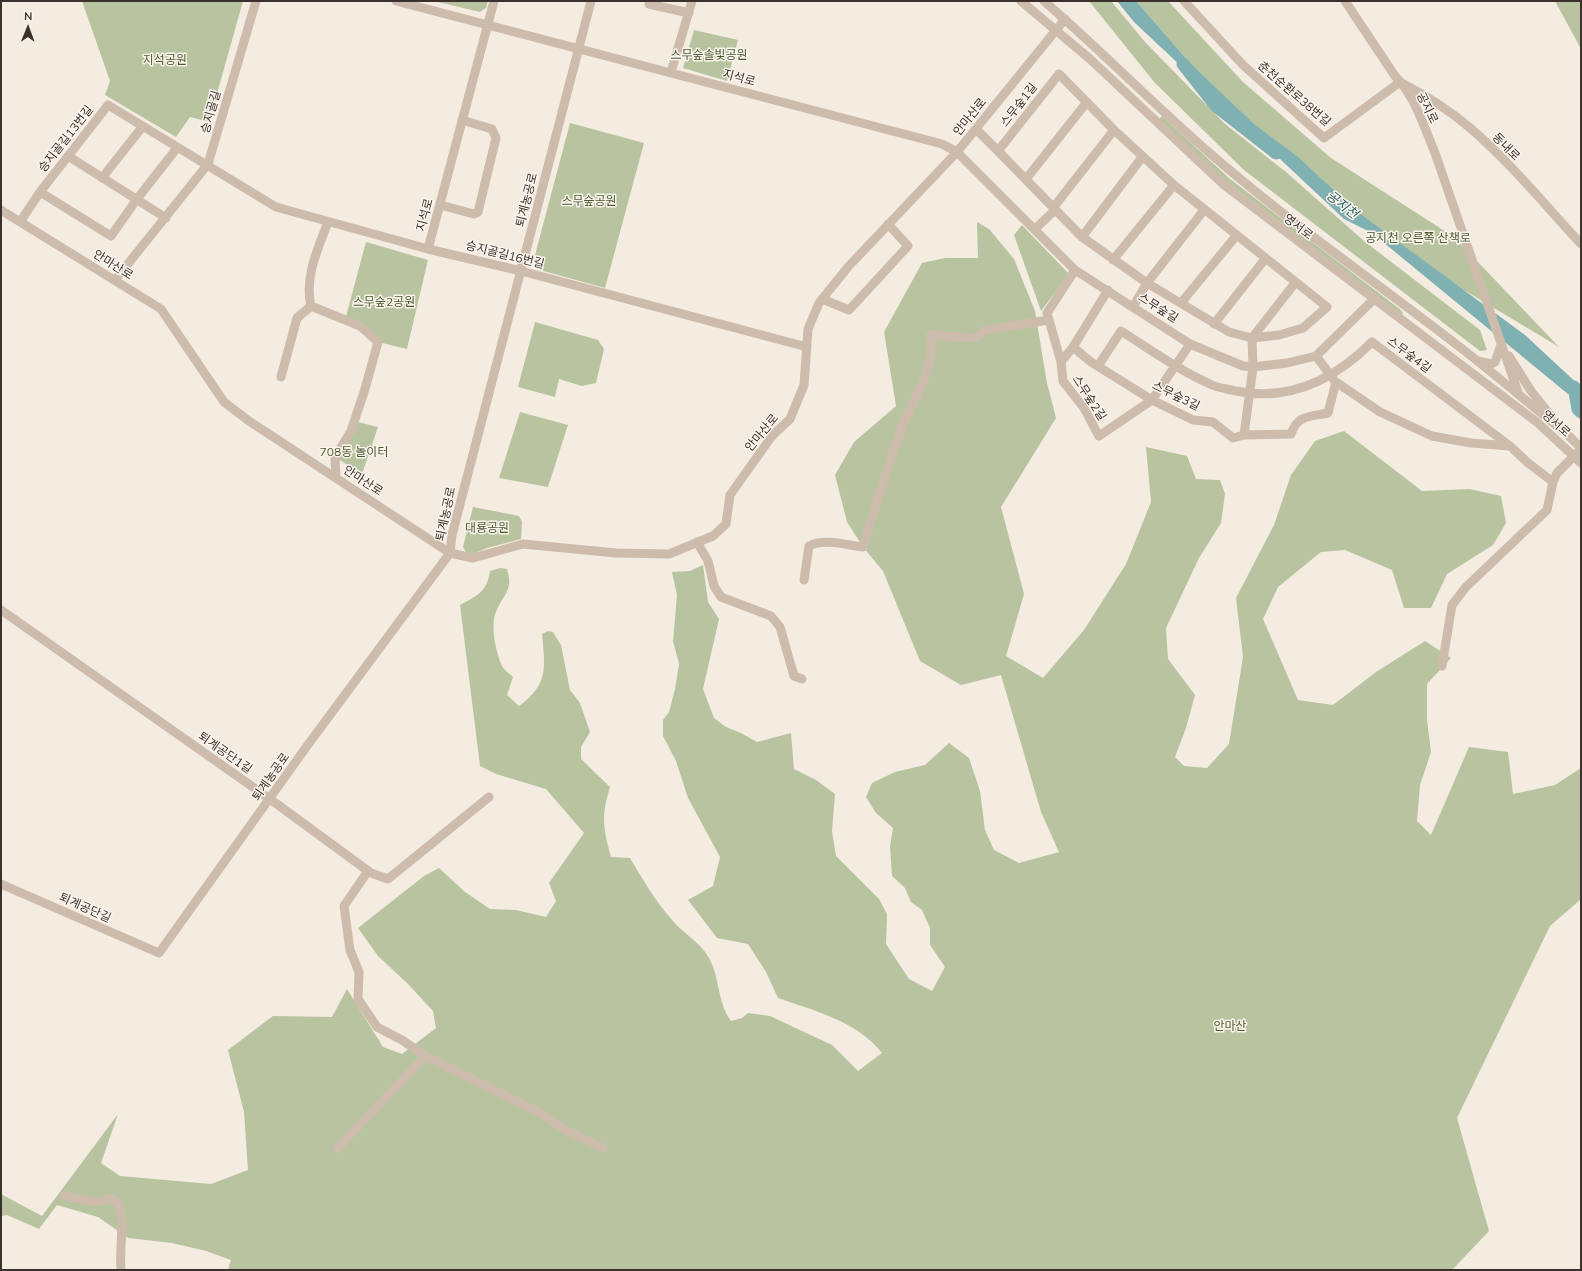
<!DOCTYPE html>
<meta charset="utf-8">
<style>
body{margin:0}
#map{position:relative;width:1582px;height:1271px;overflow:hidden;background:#f4ebe1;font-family:Mulish,sans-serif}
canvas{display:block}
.frame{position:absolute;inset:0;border:2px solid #3b302b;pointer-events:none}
.north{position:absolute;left:8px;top:8px;width:40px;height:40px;-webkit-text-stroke:3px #fbf5ee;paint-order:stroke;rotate:1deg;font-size:11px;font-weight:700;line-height:16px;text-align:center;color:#3b302b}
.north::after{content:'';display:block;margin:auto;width:14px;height:18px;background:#3b302b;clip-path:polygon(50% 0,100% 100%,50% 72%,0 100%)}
</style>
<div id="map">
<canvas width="1582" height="1271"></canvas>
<div class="frame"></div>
<div class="north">N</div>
</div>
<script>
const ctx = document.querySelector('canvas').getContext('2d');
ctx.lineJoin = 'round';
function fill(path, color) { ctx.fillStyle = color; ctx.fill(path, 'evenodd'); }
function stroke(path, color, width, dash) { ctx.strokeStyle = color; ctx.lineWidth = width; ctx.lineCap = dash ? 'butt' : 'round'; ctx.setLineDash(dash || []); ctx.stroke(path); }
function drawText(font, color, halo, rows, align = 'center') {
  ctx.font = font + ' Mulish,"Noto Sans KR",sans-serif'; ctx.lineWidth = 3; ctx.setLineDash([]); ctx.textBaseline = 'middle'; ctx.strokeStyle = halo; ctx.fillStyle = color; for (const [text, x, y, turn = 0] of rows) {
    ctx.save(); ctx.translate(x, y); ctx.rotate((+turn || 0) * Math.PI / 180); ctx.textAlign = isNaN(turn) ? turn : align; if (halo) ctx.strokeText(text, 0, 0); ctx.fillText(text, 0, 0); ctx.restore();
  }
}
fill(new Path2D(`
 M82 1H243L209 122 190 117 176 137 105 95 110 81Z
 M434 1H488L486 8 480 12Z
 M1089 1H1111L1145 42 1225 124 1286 172 1364 241 1480 330 1487 350 1480 351 1244 170 1155 83Z
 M1136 1H1168L1243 82 1331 158 1454 237 1559 347 1409 257 1320 188 1190 63Z
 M1555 1H1581V49Z
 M694 30 738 40 727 81 683 68Z
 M1162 116 1230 179 1401 310 1403 314H1401L1227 182 1159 119Z
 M570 123 644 143 605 288 540 270 534 259Z
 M977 222 989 229 1014 259 1035 311 1047 383 1056 418 1001 507 1024 594 1006 656 1043 678 1084 630 1126 564 1151 502 1146 447 1187 456 1196 479 1220 480 1225 494 1221 523 1199 558 1166 628 1168 659 1195 695 1186 728 1175 757 1184 766 1207 768 1229 744 1243 657 1236 598 1274 525 1291 475 1315 441 1344 431 1422 491 1470 489 1501 496 1506 523 1493 545 1447 574 1431 608H1404L1392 570 1345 550 1321 552 1278 587 1263 619 1298 700 1333 705 1376 672 1425 641 1451 658 1427 684V720L1431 752 1420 785 1417 821 1431 835 1469 747 1508 752 1513 794 1555 785 1581 768V899L1550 926 1457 1118 1489 1231 1452 1270H228L231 1260 206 1251 172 1243 128 1238 98 1217 57 1205 39 1229 7 1215 1 1216V1194L42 1216 118 1114 101 1163 120 1176 211 1184 248 1170 244 1112 228 1050 273 1016 332 1017 347 989 383 1047 402 1054 436 1028 433 1011 407 983 378 956 358 928 424 876 439 868 465 892 490 909 516 910 546 917 556 901 549 883 584 833 546 789 496 774 480 766 460 605C477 596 487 592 490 571L500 568 507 569C514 591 503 594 496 612 490 626 496 652 502 666 504 670 510 674 513 677L507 695 519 706C549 684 545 667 542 634L548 631 553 632 561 645 570 690 580 703 590 732 581 747V759L610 787C601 817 603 827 611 857L630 858C643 880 656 902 673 921 686 936 698 940 709 958 720 977 717 1002 731 1021L742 1018 748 1013 770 1016 832 1045 858 1071 882 1053C857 1021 815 1011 778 998L766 972 748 944 717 938 688 900 713 886 720 857 688 798 676 761 663 736V720L669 712 675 689 679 664 673 641 677 595 672 572 690 571 703 565 708 602 719 619 703 689 714 718 726 727 741 733 757 742 791 733 794 769 816 780 835 794 832 831 836 856 879 899 887 914 886 944 909 979 932 991 945 967 930 945V928L922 910 911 902 905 888 892 876 890 846 893 828 876 813 866 797 872 783 895 772 925 765 949 743 969 758 980 791 985 830 994 850 1019 863 1059 852 1041 812 1001 675 961 685 920 661 883 571 863 547 847 522 835 475 854 442 896 406 884 332 922 263 945 258H978Z
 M1022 225 1069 274 1041 311 1014 235Z
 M366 242 428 260 407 349 378 342 345 320Z
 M535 322 598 340 604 349 596 383 582 386 559 379 555 397 518 387Z
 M520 412 568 425 548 487 499 478Z
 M354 421 378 427 362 474 335 457Z
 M473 507 519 516 522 522 521 539 487 548 473 554 466 552 463 547Z`), '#b8c4a0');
fill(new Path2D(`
 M1117 1H1136L1190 63 1254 124 1298 157 1355 210 1525 335 1581 387V397L1568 394 1372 233 1344 219 1134 22Z`), '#7fb0b2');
stroke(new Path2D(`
 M1183 64 1216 106 1276 153
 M1574 387 1578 409 1581 412`), '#7fb0b2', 13);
stroke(new Path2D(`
 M396 1 942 144 957 152 1075 270 1190 344 1243 366 1253 367 1287 363 1316 356 1373 300
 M650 1 649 4 689 13
 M1021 1 1090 59 1224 185 1538 423 1581 463
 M1044 1C1104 53 1159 110 1220 162 1297 228 1381 286 1461 348 1497 376 1532 406 1567 434L1581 448
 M1184 1 1243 65 1324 138 1400 82C1425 95 1448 109 1469 127 1510 162 1545 205 1581 244
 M1345 1 1395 76C1415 96 1424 127 1435 153L1519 395
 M671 72 692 1
 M1059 74 1114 130 1174 185 1327 307 1303 328 1279 335 1252 338 1229 332 1147 283 1082 237 998 151Z
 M976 129 998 151
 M68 156 166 218
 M102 178 143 126
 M1026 179 1087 102
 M40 192 111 236 137 199 177 148
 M440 205 474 214 478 212 496 138 492 129 462 120
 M1053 208 1114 130
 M1 210 161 309 224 402 249 421 450 553 473 558 523 544 616 553 669 554 713 536 726 524 730 495 772 436 790 419 804 385 808 329 819 303 848 267 957 152 1065 19
 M20 222 40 192 108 105 276 207 428 249 521 271 807 347
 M1035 229 1055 210
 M1082 237 1143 156
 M428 249 494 1
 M1113 260 1174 185
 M1075 270 1047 313 1061 362 1063 381 1084 408 1099 436 1152 400 1190 344
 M115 280 208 164 256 1
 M1108 290 1073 347 1091 362 1152 400 1193 420 1213 422 1233 438 1244 435 1291 434C1298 414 1310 417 1328 413L1336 382 1380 412 1432 436 1471 443 1510 446
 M822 299 849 310 908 246 888 224
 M1181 303 1236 236
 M311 306 360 326 378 342 365 389 351 431 335 457 336 478
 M1133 307 1147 283 1204 210
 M1214 324 1265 259
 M1316 356 1334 380
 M1509 356 1531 391 1551 416
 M1478 361 1491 364 1495 362 1501 345
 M1061 362 1073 347
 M1098 366 1121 331C1151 350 1180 371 1212 385 1219 388 1228 389 1236 391 1290 402 1334 380 1372 342L1510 446 1527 462 1553 482
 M281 377 297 318 311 306C304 278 318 248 328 222
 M1244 435 1253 367 1252 338 1295 283
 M697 542 708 561 714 586 721 597 771 616 780 627 794 676 802 679
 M804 580 809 546C825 538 846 545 863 547 875 509 886 470 900 433 911 401 936 371 930 335L976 338 985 330 1049 320
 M1 610 270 799 371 873 388 879 489 797
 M1442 666 1452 605 1466 587 1547 510 1553 482 1557 473 1577 453
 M368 871 344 906 350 950 359 972 358 999 377 1027 402 1040 425 1056 542 1114 567 1131 603 1148
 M1 884 159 953 307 746 450 553 452 535 591 1
 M337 1149 425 1056
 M65 1196 97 1202 111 1198 119 1204C125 1225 119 1248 121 1270`), '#cdbbac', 9);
drawText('12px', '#4a5a2e', '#fbf5ee', [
 ["스무숲솔빛공원",709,55],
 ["지석공원",165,60],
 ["스무숲공원",589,201],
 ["공지천 오른쪽 산책로",1418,238],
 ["스무숲2공원",384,302],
 ["708동 놀이터",354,452],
 ["대룡공원",487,528],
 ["안마산",1230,1026]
]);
drawText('12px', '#3b302b', '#fbf5ee', [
 ["지석로",739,78,15],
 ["춘천순환로38번길",1294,94,41],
 ["스무숲1길",1019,105,-52],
 ["공지로",1427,108,64],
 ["승지골길",211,112,-74],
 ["안마산로",970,117,-51],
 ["승지골길13번길",66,139,-52],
 ["동내로",1506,147,45],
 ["퇴계농공로",527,200,-76],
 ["지석로",425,215,-75],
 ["영서로",1298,227,38],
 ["승지골길16번길",505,255,14],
 ["안마산로",113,265,32],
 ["스무숲길",1158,308,32],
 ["스무숲4길",1409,355,37],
 ["스무숲3길",1176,396,26],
 ["스무숲2길",1089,398,57],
 ["영서로",1556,424,41],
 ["안마산로",762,433,-50],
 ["안마산로",363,481,33],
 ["퇴계농공로",446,514,-78],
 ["퇴계공단1길",225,753,35],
 ["퇴계농공로",271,777,-55],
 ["퇴계공단길",85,908,24]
]);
drawText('italic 13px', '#1f5a5e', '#fbf5ee', [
 ["공지천",1342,205,38]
]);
</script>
